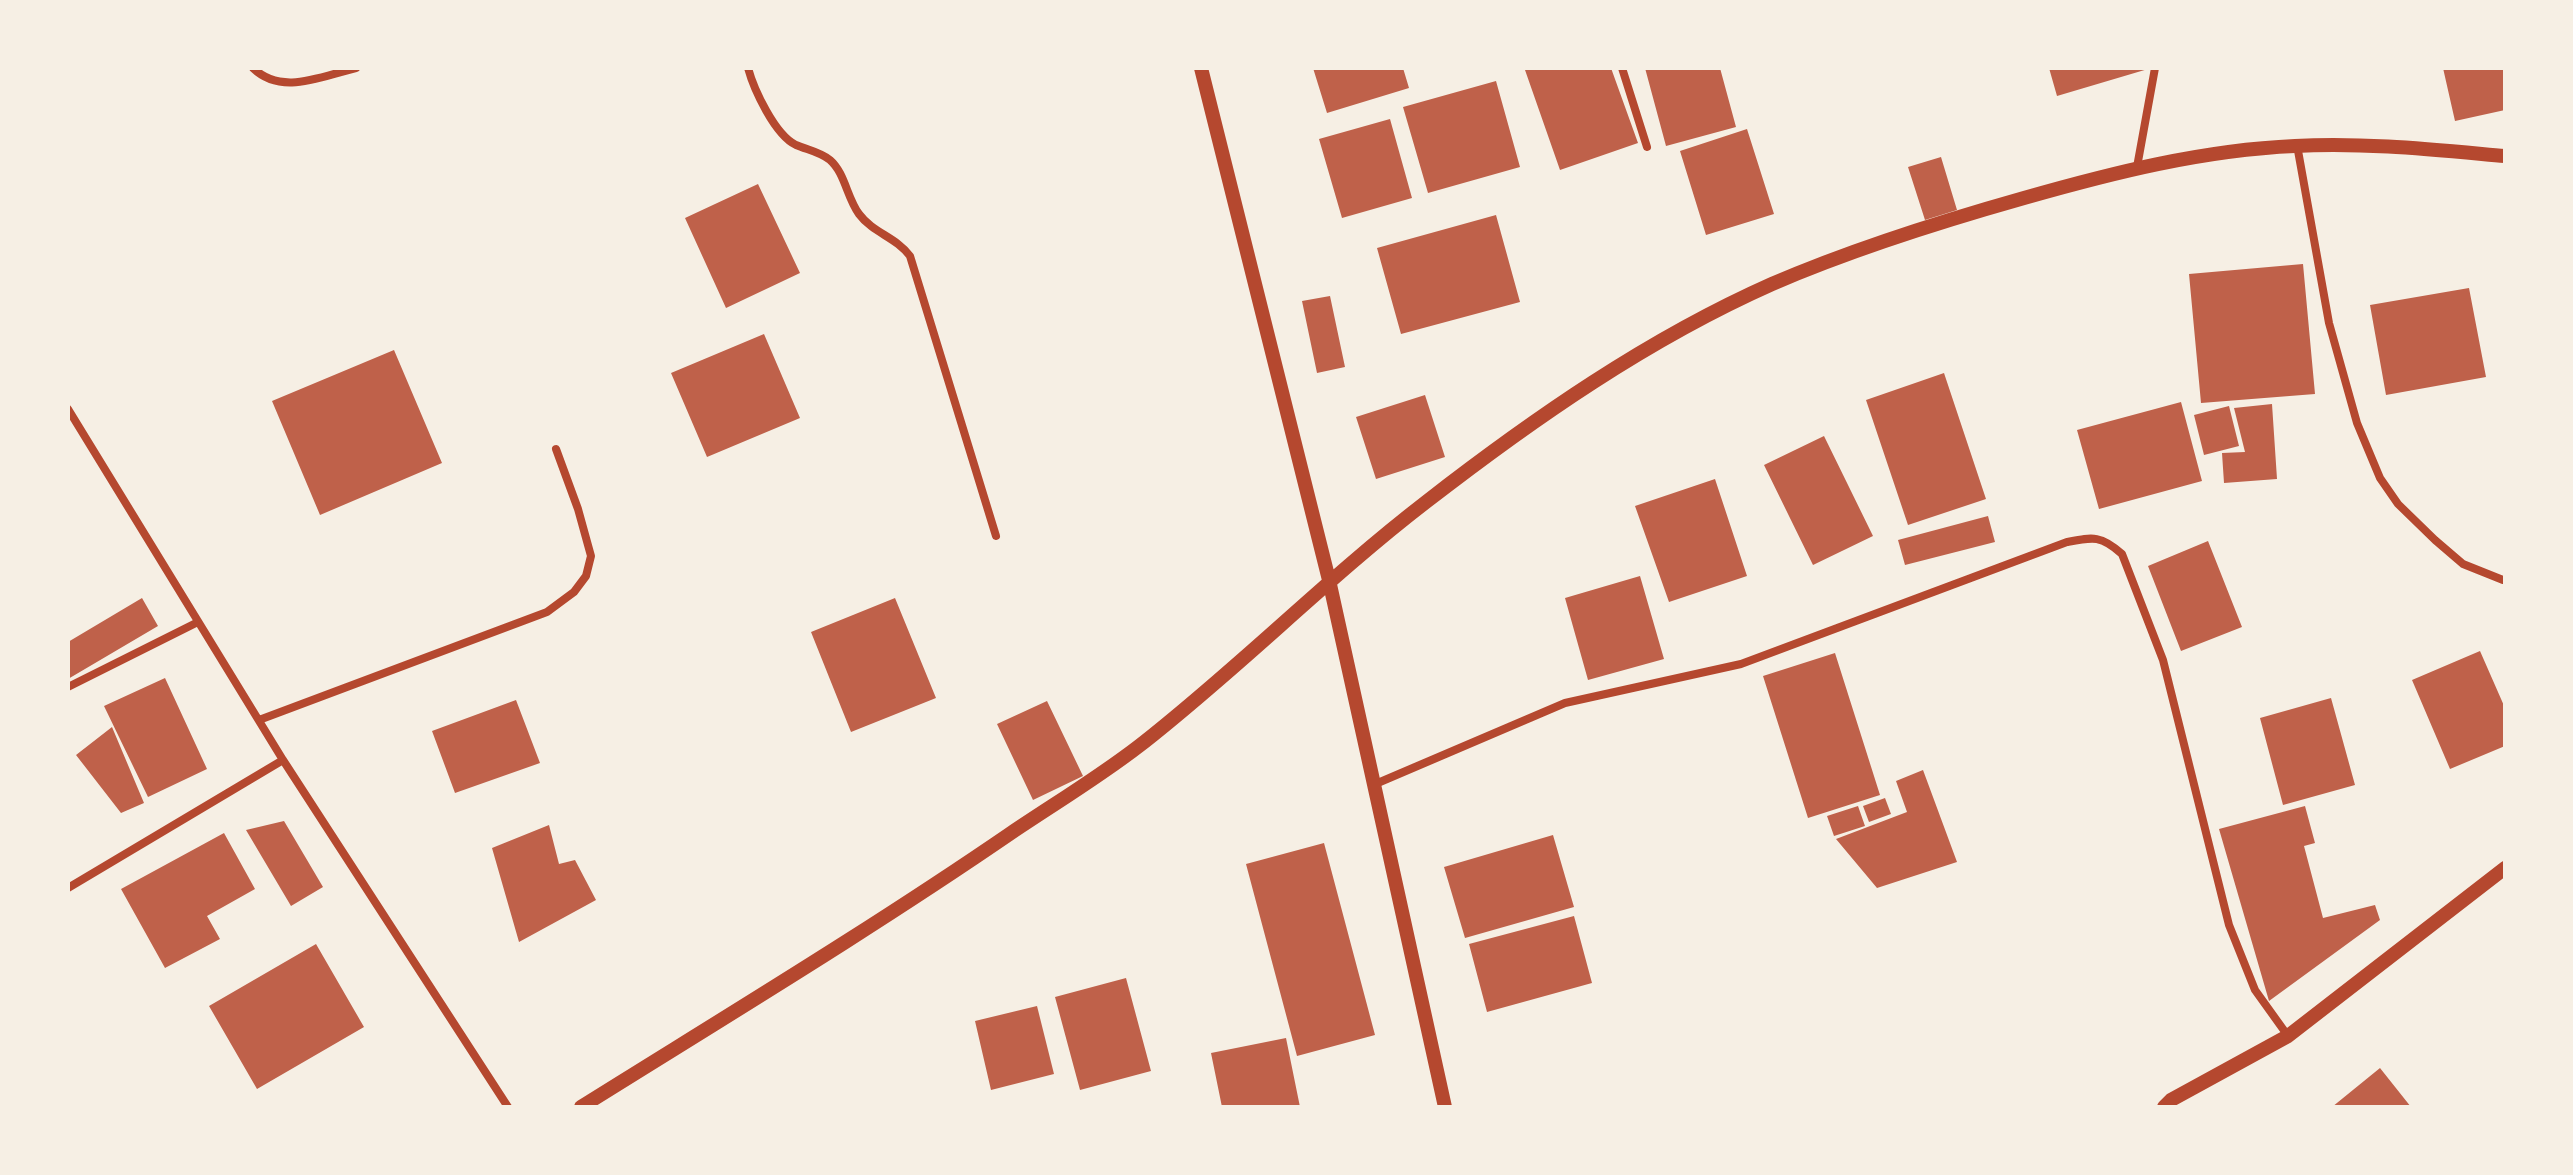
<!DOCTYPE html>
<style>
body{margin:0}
#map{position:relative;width:2573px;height:1175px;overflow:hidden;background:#f6efe4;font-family:"Alegreya Sans",sans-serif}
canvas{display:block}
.frame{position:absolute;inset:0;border:70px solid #f6efe4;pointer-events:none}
</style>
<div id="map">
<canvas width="2573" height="1175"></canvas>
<div class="frame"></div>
</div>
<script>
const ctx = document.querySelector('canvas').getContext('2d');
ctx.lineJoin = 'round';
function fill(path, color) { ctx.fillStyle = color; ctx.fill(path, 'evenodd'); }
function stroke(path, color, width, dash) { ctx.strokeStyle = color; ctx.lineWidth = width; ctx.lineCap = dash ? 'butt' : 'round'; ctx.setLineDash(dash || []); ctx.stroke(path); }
fill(new Path2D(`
 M1313 68H1403L1409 88 1327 113Z
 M1529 68H1611L1638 143 1560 170 1525 70Z
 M1645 68H1720L1736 127 1666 146Z
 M2049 68H2148V69L2057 96Z
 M2443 68H2505V110L2455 121Z
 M1496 81 1520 167 1428 193 1403 107Z
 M1390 119 1412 198 1342 218 1319 139Z
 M1747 129 1774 214 1706 235 1680 151Z
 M1941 157 1957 210 1925 220 1908 167Z
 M758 184 800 273 726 308 685 218Z
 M1496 215 1520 302 1401 334 1377 248Z
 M2303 264 2315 394 2201 403 2189 274Z
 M2469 288 2486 377 2386 395 2370 305Z
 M1330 296 1345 367 1317 373 1302 301Z
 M764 334 800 418 707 457 671 373Z
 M394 350 442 463 320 515 272 401Z
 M1944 373 1986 499 1908 525 1866 400Z
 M1425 395 1445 457 1376 479 1356 417Z
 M2181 402 2202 481 2099 509 2077 430Z
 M2272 404 2277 479 2224 483 2222 453 2245 452 2234 408Z
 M2229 406 2239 446 2204 455 2194 415Z
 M1824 436 1873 536 1813 565 1764 465Z
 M1715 479 1747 576 1669 602 1635 506Z
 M1988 516 1995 542 1905 565 1898 540Z
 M2208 541 2242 627 2181 651 2148 566Z
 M1640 576 1664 659 1588 680 1565 598Z
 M142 598 158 626 68 679V642Z
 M895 598 936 698 851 732 811 632Z
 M2480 651 2505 708V746L2450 769 2412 680Z
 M1835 653 1880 795 1808 818 1763 676Z
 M165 678 207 769 148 797 104 706Z
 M2331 698 2355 785 2283 805 2260 718Z
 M516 700 540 763 455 793 432 731Z
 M1047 701 1083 776 1033 800 997 724Z
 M112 727 144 803 121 813 76 755Z
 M1923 770 1957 862 1877 888 1836 839 1907 812 1896 781Z
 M1885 798 1891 814 1869 822 1863 806Z
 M1858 806 1865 826 1834 836 1827 816Z
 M2305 806 2315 843 2304 846 2323 918 2375 905 2380 920 2269 1001 2219 829Z
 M284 821 323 887 291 906 246 830Z
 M549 825 559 864 575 860 596 900 519 942 492 848Z
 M224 833 255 889 207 916 220 939 165 968 121 889Z
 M1553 835 1574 907 1465 938 1444 867Z
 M1324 843 1375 1035 1297 1056 1246 864Z
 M1574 916 1592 983 1487 1012 1469 944Z
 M316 944 364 1027 257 1089 209 1006Z
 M1126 978 1151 1071 1080 1090 1055 997Z
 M1037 1006 1054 1074 991 1090 975 1021Z
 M1286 1038 1300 1107H1222L1211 1053Z
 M2380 1068 2411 1107H2332Z`), '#bf614a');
stroke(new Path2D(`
 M253 68C282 96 321 76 356 68
 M748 68C754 90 775 135 796 145 808 150 820 152 830 160 845 173 847 198 859 214 873 233 896 237 910 256L996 536
 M1622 68 1647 147
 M2297 145 2329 323 2357 423 2380 478 2398 504 2435 540 2463 564 2503 580 2505 579
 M2137 167 2155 68
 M68 409 283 760 508 1107
 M68 687 198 622
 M259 720 547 612 574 592 586 576 591 556 578 509 556 449
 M1373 785 1565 703 1741 664 2067 542C2093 537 2101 535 2122 554L2163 660 2229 925 2255 990 2288 1036
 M68 888 283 760`), '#b5482f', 8);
stroke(new Path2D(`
 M1201 68 1329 580 1445 1107
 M581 1107C725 1017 871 929 1011 833 1054 804 1099 777 1139 746 1238 669 1326 579 1426 502 1533 419 1648 339 1772 284 1853 249 1939 222 2024 198 2112 173 2202 150 2295 146 2363 142 2437 150 2505 156
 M2164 1107 2171 1100 2288 1036 2505 868`), '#b5482f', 14);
</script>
